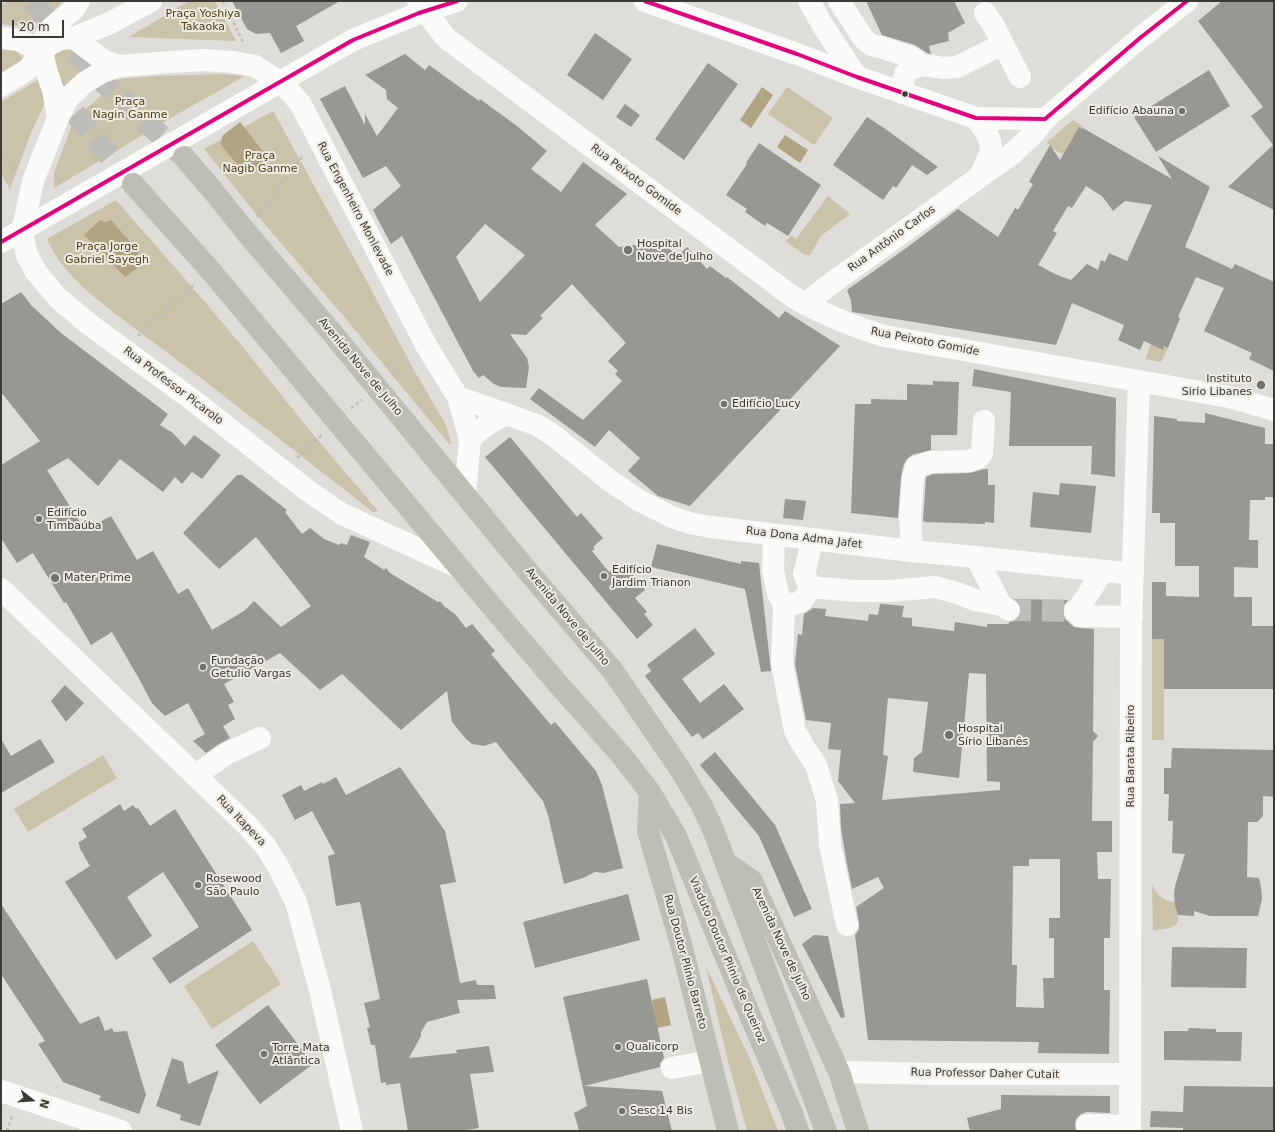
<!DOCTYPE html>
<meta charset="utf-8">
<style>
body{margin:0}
#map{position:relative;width:1275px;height:1132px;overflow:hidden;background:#deddd9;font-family:"DejaVu Sans",sans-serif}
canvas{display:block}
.frame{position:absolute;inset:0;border:2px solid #3a3936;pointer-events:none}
.north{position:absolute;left:12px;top:1080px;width:40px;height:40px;-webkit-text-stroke:3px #eeebe3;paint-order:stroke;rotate:107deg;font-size:11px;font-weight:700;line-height:16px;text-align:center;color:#3a3936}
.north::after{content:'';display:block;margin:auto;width:14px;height:18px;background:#3a3936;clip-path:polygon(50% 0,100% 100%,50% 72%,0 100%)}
.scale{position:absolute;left:12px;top:20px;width:52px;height:18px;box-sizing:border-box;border:2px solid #3a3936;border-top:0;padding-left:5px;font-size:12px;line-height:14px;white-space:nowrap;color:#3a3936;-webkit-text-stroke:3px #eeebe3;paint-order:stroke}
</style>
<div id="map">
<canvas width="1275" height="1132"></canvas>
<div class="frame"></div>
<div class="north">N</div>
<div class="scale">20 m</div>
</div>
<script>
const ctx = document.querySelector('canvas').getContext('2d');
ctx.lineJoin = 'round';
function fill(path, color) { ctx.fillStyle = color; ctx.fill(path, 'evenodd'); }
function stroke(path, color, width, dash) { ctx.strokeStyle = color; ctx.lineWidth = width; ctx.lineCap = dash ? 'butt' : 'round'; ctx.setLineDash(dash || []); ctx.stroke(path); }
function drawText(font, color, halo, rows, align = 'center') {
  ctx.font = font + ' "DejaVu Sans",sans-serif'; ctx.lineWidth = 4; ctx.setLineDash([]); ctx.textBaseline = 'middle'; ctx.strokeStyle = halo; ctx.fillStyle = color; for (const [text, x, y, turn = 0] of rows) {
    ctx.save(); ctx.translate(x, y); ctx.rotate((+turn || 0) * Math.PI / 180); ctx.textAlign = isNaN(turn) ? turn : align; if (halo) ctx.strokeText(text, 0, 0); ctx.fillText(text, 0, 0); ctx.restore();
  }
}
fill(new Path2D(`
 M9 1H62C57 11 34 25 23 26 16 26 8 25 1 24V5Z
 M189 1H215L236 41 129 37Z
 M68 45 96 68 64 99 50 55Z
 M1 46H11L25 60 1 75Z
 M220 74 245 76 176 115 54 188V173L73 122 87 108 120 79 156 76Z
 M39 79 47 98 31 133 10 189 1 174V102Z
 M787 87 833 118 814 145 768 114Z
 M273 111 365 278 415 372 446 425 451 443 450 445 351 325 257 215 204 149Z
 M1073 120 1084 127 1082 129 1079 128 1063 155 1052 148 1047 142Z
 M828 196 850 214 821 236 810 255H805L786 242 791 235 796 239Z
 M116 200 205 302 242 346 307 427 378 511 373 512 369 509C311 463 252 418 193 372 172 356 151 341 130 325 98 300 64 277 47 239Z
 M1153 339V345L1163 349 1164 346 1168 348 1161 362 1145 359Z
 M1152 639H1164V740H1152Z
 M103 755 117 778 28 832 14 809Z
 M1152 884C1156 895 1164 901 1175 902 1175 906 1178 911 1178 915 1180 930 1163 929 1153 930Z
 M253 941 281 984 212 1029 184 986Z
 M706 967 750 1059 778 1131H747L728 1061Z`), '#cbc2aa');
fill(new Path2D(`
 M762 87 773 95 751 128 740 120Z
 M240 122 268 158 253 171 241 169 221 145 222 136Z
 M785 135 808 150 800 163 777 147Z
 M100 220 105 222 111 220 138 251 137 268 125 277 84 235Z
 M665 997 671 1025 657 1028 652 1000Z`), '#b1a482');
fill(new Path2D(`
 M232 1H340L296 26 304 41 281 53 270 33 256 34 247 29Z
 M866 1H954L965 23 948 33 949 41 929 46 931 54 927 53 915 45 882 35Z
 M1222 1H1274V210L1228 187 1273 145 1251 116 1263 107 1198 21Z
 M595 33 632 59 603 100 567 75Z
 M405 54 425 70 429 65 479 101 480 99 517 126 547 151 531 169 561 192 583 162 627 194 595 225 619 247 661 242 678 256 687 247 707 269 710 266 726 278 727 277 779 318 785 311 840 346 690 506 658 496 628 471 640 458 609 430 595 447 530 399 539 388 583 420 622 381 615 374 618 371 608 361 626 343 572 284 540 316 543 318 526 335 510 334 527 358 529 367 526 388 501 387 494 384 483 375 479 378 473 371 402 236 391 244 373 210 401 186 386 166 363 178 320 99 345 86 365 125V114L377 136 398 108 387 99 386 90 365 75ZM485 224 525 255 480 302 456 257Z
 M708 63 738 84 684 160 655 139Z
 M1209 70 1230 106 1156 152 1134 117Z
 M625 104 640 115 631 127 616 117Z
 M867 117 884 128 938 167 927 175 912 165 896 188 893 186 883 200 846 174 833 165Z
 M1079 127 1082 129 1083 128 1172 179 1158 156 1210 187 1185 247 1232 269 1235 264 1274 282V371L1249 359 1252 353 1204 331 1224 288 1196 277 1178 317 1180 318 1168 348 1164 346 1163 350 1144 341 1140 350 1118 340 1124 325 1072 303 1056 345 852 312 851 300 847 290 909 246 958 209 998 237 1015 208 1018 210 1033 184 1029 182 1050 145 1060 160ZM1086 186 1102 196 1113 211 1125 201 1152 205 1127 261 1109 253 1105 262 1101 260 1098 270 1087 264 1071 280 1055 274 1038 265 1057 233 1053 231 1068 206 1072 208Z
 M759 143 821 185 788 236 767 223 765 226 745 212 747 209 726 195 747 164 746 163Z
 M21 292 31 305 61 333 168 414 160 425 173 433 185 446 194 435 221 455 202 479 192 472 182 484 175 477 163 492 120 459 98 486 68 458 47 470 85 530 111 516 137 560 153 551 178 594 188 588 212 630 244 611 254 601 281 627 311 606 256 537 219 569 183 533 237 475H242L287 510 285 512 302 534 310 528 324 539 339 545 341 543 347 545 351 535 370 542 364 557 384 570 386 568 390 573 438 602 440 601 444 606 455 614 466 628 472 624 495 651 491 654 551 725 555 722 596 771 602 785 623 868 604 873 595 872 583 878 564 884 548 815 543 801 496 742 484 746 472 744 466 739 452 722 447 691 401 730 342 674 320 690 280 653 224 684 234 702 228 705 235 719 223 726 230 738 219 744 206 753 193 741 205 734 188 703 165 716 152 703 138 677 112 632 91 645 66 602 64 603 33 553 17 563 1 538V465L40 441 1 392V304Z
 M974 369 1116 398 1115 477 1091 474 1092 446H1009L1011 392 972 386Z
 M933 381 959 382 957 435H931V450L912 455 907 459 904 464 901 477 898 518 851 513 855 404H871V399L907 400V384L933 385Z
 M1205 413 1265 428V444H1274V497H1265V500H1250L1249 540H1258V568L1234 567V597H1252V626H1274V689H1164V639H1152V582H1166V596L1199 597V566H1175V523H1160V513H1152L1154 416 1177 419V421L1205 423Z
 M510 437 577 517 581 513 603 538 593 547 595 549 592 551 609 572 612 570 613 572 624 564 645 590 635 598 647 612 644 614 653 625 637 639 485 457Z
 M984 469H988V485H995L994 523 985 522V524L926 522 923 521 926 477 933 474 970 473Z
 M1060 483 1096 486 1091 533 1030 527 1033 492 1059 495Z
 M785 499 806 501 803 520 783 518Z
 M657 544 741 564V561L759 563 771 671 761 672 745 589 651 567Z
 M1016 599 1068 600 1063 606V613L1065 619 1074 627 1080 628 1094 629 1093 731 1098 736 1093 742 1092 821H1112V852H1097L1098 879H1111L1110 938H1104V990H1110L1109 1054 1038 1053 1039 1042 868 1040 855 935 859 929V923L856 907 884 888 878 877 852 889 846 859 841 828 840 804 855 803 838 781 841 750 828 749 831 723 806 720 795 664 798 634 802 635 804 614 813 608 826 609 825 616 868 621 869 614 878 615 880 604H883L904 606 902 617 912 618V626L954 631 955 622 987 627V624H1009V622L1015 621 1019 617 1021 611 1020 604ZM969 673 986 674 987 781 1000 782V790L882 800 888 756 883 755 888 698 928 702 922 752 914 758 913 772 959 778ZM1029 859H1060V918H1049V938H1054V978H1043L1044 1008 1016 1007 1017 965H1012L1013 866H1029Z
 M695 628 715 654 682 679 700 703 724 684 744 709 716 730 703 739 698 733 692 737 645 676 651 671 647 665Z
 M65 685 84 703 66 722 51 701Z
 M1 739 11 756 40 739 55 762 1 793Z
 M1172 748 1274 750V797L1263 796V816L1257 822H1248L1247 877 1259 878 1261 887 1262 899 1258 916H1210L1194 911V916L1178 915 1175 905 1174 894 1175 886 1185 854 1172 853 1173 821H1168L1169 794H1164V768H1171Z
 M715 752 775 825 812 909 794 917 759 836 700 765Z
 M400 767 445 831 456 882 440 885 460 983 476 980 477 985H494L496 999 457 1000 460 1013 427 1022 421 1032V1036L409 1058 457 1053 456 1050 489 1046 494 1072 470 1074 479 1128 462 1131H408L400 1083 386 1085V1082L381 1083 375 1045H371L367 1028 370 1027 364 1003 380 999 360 902 336 906 328 856 335 854 312 811 295 820 282 795 301 785 304 791 322 782 323 784 336 777 346 795Z
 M120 804 124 811 133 805 136 809 138 808 150 826 175 809 252 930 170 984 152 958 199 927 163 872 127 897 152 936 116 960 65 882 90 866 79 847 80 846 78 843 87 837 82 829Z
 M628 894 640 940 535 968 523 922Z
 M1 904 80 1024 99 1016 105 1031 112 1028 114 1032 127 1031 146 1095 139 1114 99 1100 101 1096 63 1082 38 1044 45 1041 1 974Z
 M814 935 828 936 845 1017 841 1018 802 944Z
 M1172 947 1247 948 1246 988 1171 987Z
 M647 979 664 1058 660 1063V1067L584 1086 662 1091 672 1131H579L574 1113 587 1106 563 997Z
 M268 1005 313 1064 260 1104 215 1045Z
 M1189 1028 1216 1029V1032H1242L1241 1061 1164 1060V1031H1188Z
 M172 1058 183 1062 188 1084 219 1070 200 1126 180 1120 181 1115 156 1106Z
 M1184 1086 1274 1087V1131H1183V1128L1150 1127 1151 1111 1183 1112Z
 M1001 1095 1110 1096V1113L1087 1112 1081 1114 1076 1119 1075 1125 1076 1131H970L967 1118 1001 1109Z`), '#989794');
stroke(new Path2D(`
 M1009 610 1075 611`), '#bdbcb8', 22, [22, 11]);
stroke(new Path2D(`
 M32 1 99 78 184 157
 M54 88 133 184`), '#bdbcb8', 22, [22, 11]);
stroke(new Path2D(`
 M28 1 36 16
 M223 1 244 44
 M1 153 16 171
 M257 217 302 157
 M138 336 196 283
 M392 375 400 367
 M351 408 362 400
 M297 458 323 434
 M7 1131 13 1114`), '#bebdba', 2.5, [3, 3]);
stroke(new Path2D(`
 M418 1 446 38 793 297C822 314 852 326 884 336L1229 397 1274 410
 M645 1 797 54 857 77 976 118 1045 119
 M809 1 823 26 857 77
 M839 1 863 38 871 45 880 47 911 57 922 65 944 68 957 67 1003 44 994 26 985 13
 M1 38 18 40 43 51
 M74 38 110 23 151 1
 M1003 44 1020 77
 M1 86 27 70 49 45 60 39 74 38 104 61 120 66
 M902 93C905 72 901 72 922 65
 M58 118C56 109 55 99 53 90 47 72 36 49 49 31 58 19 73 15 79 1
 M976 118C995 143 995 147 980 176
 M1 242 353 40 419 13 457 1
 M805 304 832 283 1013 153 1034 133 1045 119 1140 38 1187 1
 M458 397 537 425 553 435 609 480 640 501 672 517 689 523 711 527 912 551 976 557 1133 574
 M470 439C481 428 492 420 507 414
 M774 535 773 571 778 594 784 604 782 664 795 731 804 747 816 765 827 801 830 845 847 925
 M912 551 910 515 913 478 916 467 931 462 969 461 978 458 982 453 984 421
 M976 557 1001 605 1009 610
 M460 568 342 514 308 491 194 401 90 325 58 298 36 272 27 255 22 233 33 181 58 118 68 98 84 83 102 72 120 66 171 62 203 60 234 62 255 66 283 84 300 103 427 347 458 397 470 439 465 495
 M810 587 856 591H889L935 587 957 593 975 600 1001 605
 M1 589 247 825 266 847 279 868 296 902 319 986 352 1131
 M784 604C800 605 804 602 810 587L804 574 807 563 812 539
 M1075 611 1079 608 1103 571
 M1080 616 1132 617
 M196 775 226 754 260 738
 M672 1068 710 1061
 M839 1072 937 1074H1130
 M1 1091 121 1131
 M1087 1125 1130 1126
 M1130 1131 1131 624 1139 381`), '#fafaf9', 22);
stroke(new Path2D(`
 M184 157 214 192 246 232 333 334 525 568 613 671 680 769 702 806 713 829 826 1131
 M133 184 210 270 489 603 559 685 622 756 650 792 676 836 744 1001 791 1111 798 1131
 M650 792 648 831 681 944 728 1131
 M725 862 752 881 839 1072 858 1131`), '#bebdb6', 22);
stroke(new Path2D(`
 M645 1 797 54 857 77 976 118 1045 119 1140 38 1187 1
 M1 242 353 40 419 13 457 1`), '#e5007d', 4);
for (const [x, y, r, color] of [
 [905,94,3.5,"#3a3936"],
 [1182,111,4,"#73726f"],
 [628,250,5,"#73726f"],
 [1261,385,5,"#73726f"],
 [724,404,4,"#73726f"],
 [39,519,4,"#73726f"],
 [604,576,4,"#73726f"],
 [55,578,5,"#73726f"],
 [203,667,4,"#73726f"],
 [949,735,5,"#73726f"],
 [198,885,4,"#73726f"],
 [618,1047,4,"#73726f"],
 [264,1054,4,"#73726f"],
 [622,1111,4,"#73726f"]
]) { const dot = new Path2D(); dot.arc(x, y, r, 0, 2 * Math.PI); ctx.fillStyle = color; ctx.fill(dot); stroke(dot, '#eeebe3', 1.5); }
drawText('11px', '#4c3d16', '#eeebe3', [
 ["Praça Yoshiya",203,14],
 ["Takaoka",203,27],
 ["Praça",130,102],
 ["Nagin Ganme",130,115],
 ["Praça",260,156],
 ["Nagib Ganme",260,169],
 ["Praça Jorge",107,247],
 ["Gabriel Sayegh",107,260]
]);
drawText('11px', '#3a3936', '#eeebe3', [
 ["Edifício Abauna",1174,111,"right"],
 ["Hospital",637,244],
 ["Nove de Julho",637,257],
 ["Instituto",1252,379,"right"],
 ["Sirio Libanes",1252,392,"right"],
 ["Edifício Lucy",732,404],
 ["Edifício",47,513],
 ["Timbaúba",47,526],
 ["Edifício",612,570],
 ["Jardim Trianon",612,583],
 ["Mater Prime",64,578],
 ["Fundação",211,661],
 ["Getulio Vargas",211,674],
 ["Hospital",958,729],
 ["Sírio Libanês",958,742],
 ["Rosewood",206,879],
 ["São Paulo",206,892],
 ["Qualicorp",626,1047],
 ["Torre Mata",272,1048],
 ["Atlântica",272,1061],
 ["Sesc 14 Bis",630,1111]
], 'left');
drawText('11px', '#3a3936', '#eeebe3', [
 ["Rua Peixoto Gomide",636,180,37],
 ["Rua Engenheiro Monlevade",355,209,62],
 ["Rua Antônio Carlos",892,239,-36],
 ["Rua Peixoto Gomide",925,342,11],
 ["Avenida Nove de Julho",360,367,50],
 ["Rua Professor Picarolo",173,386,37],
 ["Rua Dona Adma Jafet",804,538,7],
 ["Avenida Nove de Julho",567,617,50],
 ["Rua Barata Ribeiro",1131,756,-90],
 ["Rua Itapeva",241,821,46],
 ["Avenida Nove de Julho",781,944,65],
 ["Viaduto Doutor Plínio de Queiroz",727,960,67],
 ["Rua Doutor Plínio Barreto",685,962,75],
 ["Rua Professor Daher Cutait",985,1074,1]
]);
</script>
